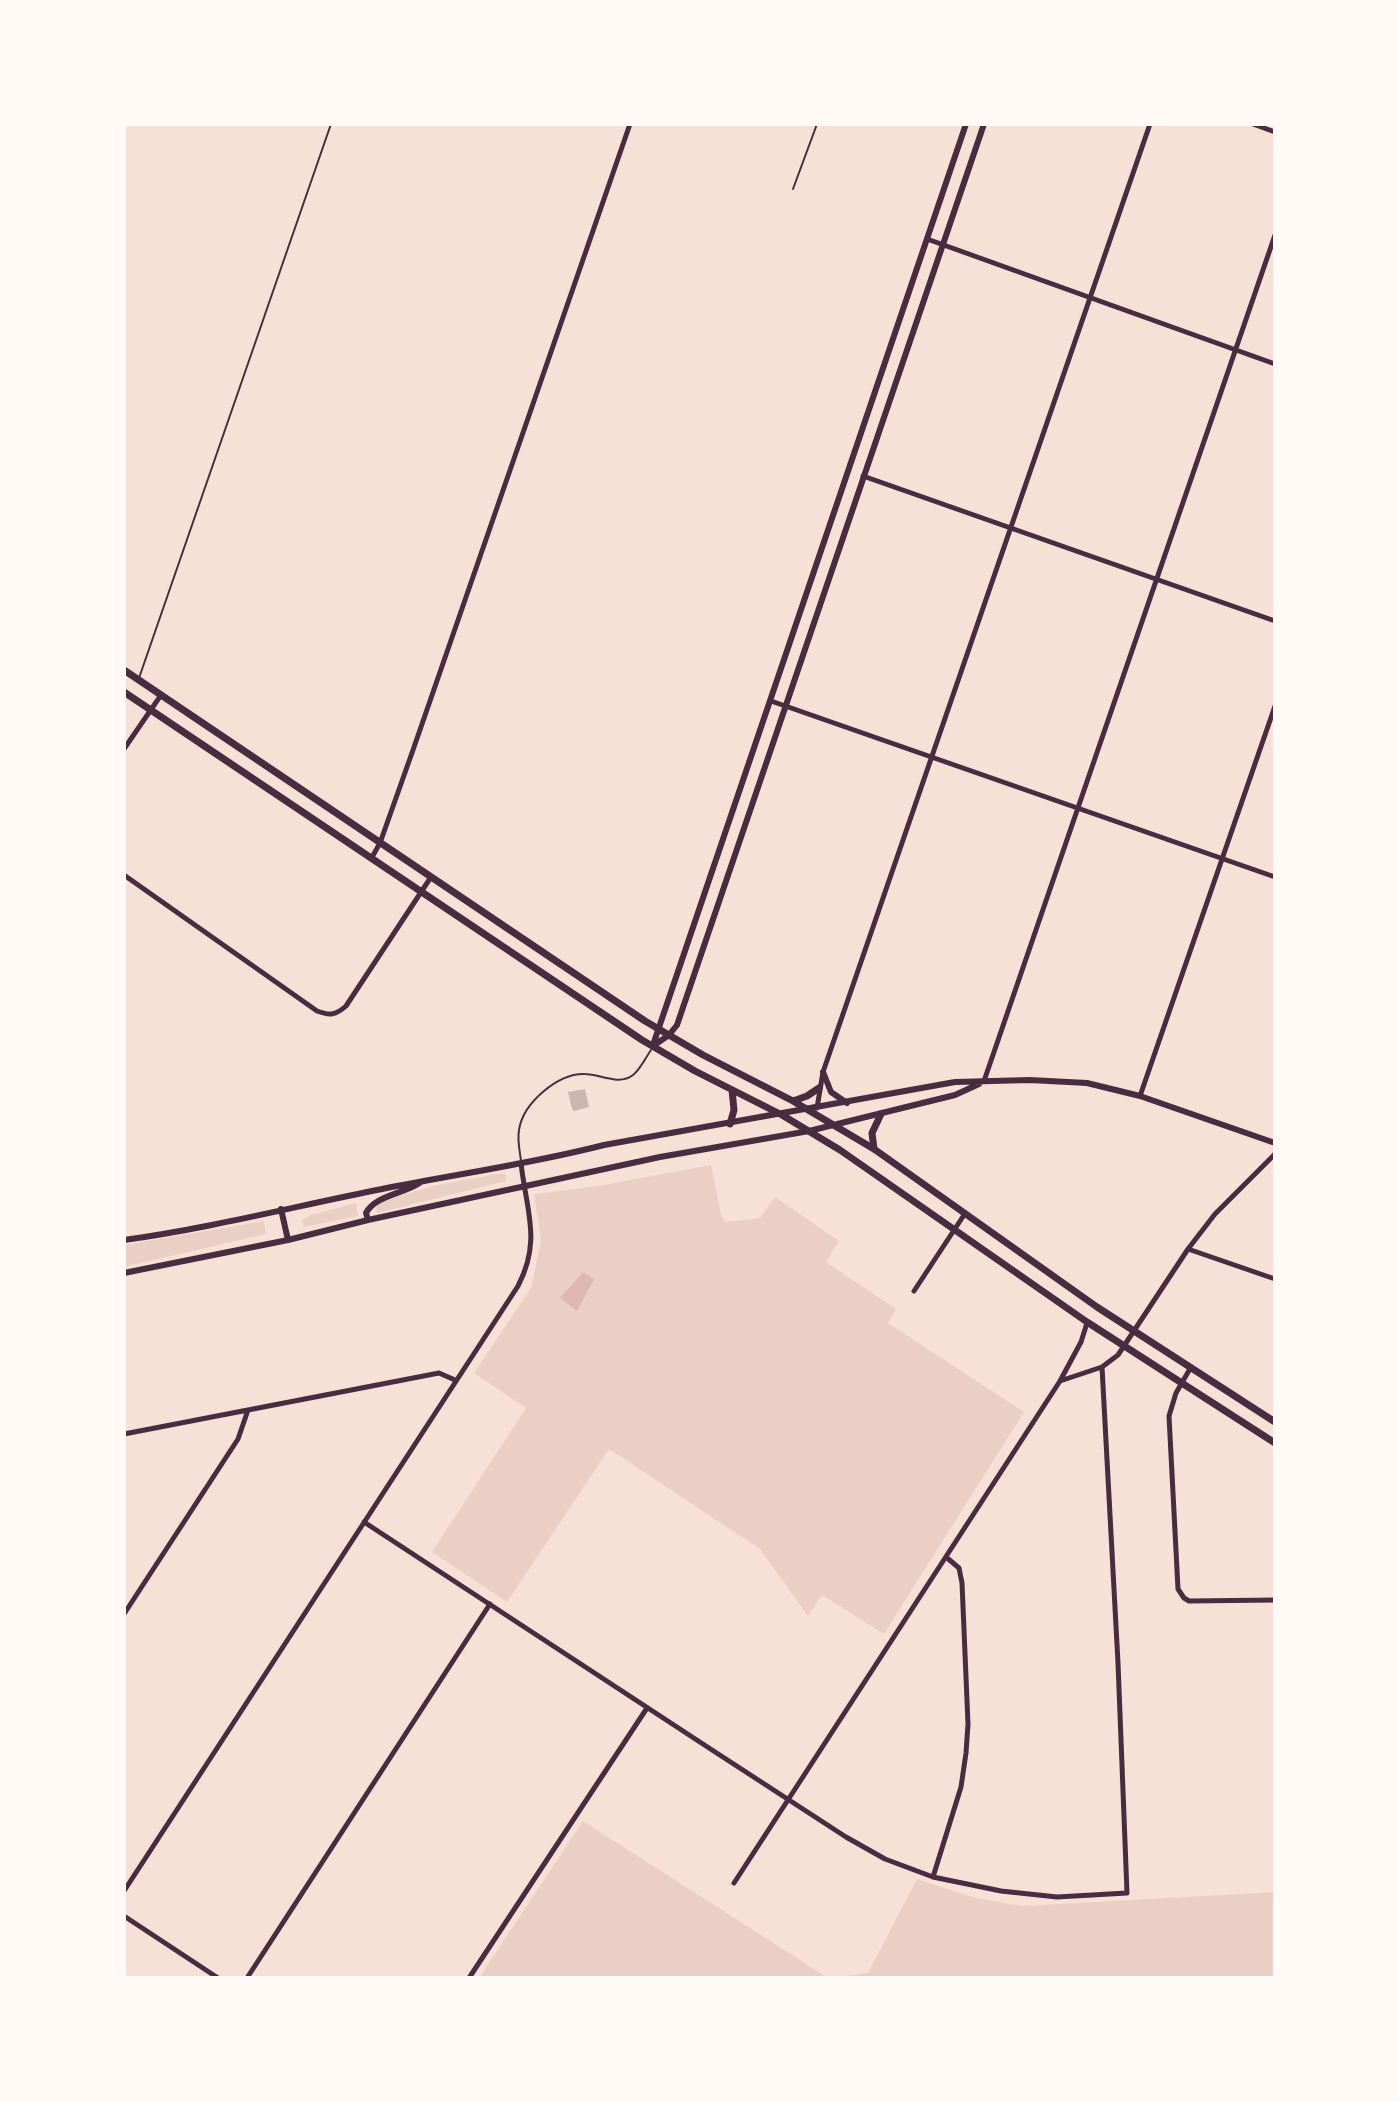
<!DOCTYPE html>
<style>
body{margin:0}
#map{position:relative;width:1399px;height:2102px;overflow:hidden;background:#f7e1d7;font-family:Rubik,sans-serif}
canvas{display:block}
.frame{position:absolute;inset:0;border:126px solid #fffaf5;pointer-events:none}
</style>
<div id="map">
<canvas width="1399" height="2102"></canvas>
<div class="frame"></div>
</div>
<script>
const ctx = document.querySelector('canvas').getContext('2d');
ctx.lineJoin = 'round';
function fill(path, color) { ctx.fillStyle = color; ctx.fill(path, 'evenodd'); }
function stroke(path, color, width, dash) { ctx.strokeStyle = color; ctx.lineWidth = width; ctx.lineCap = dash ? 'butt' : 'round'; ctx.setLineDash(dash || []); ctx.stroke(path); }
fill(new Path2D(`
 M711 1165 721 1214 725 1222 760 1218 775 1197 839 1241 826 1262 896 1309 888 1323 1024 1412 884 1634 822 1595 808 1616 760 1549 609 1449 507 1602 432 1552 526 1408 474 1373 531 1288 541 1240 534 1194 598 1186Z
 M497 1174H506V1181L377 1213 376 1206 383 1201 433 1186Z
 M356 1203 358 1216 304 1227 302 1220 311 1215Z
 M264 1221 266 1234 124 1267V1245Z
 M583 1821 828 1978H479Z
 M917 1879 975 1898 1023 1906 1275 1892V1978H831L868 1973Z`), '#ebcfc5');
fill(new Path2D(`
 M583 1272 594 1279 577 1311 560 1298Z`), '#dcb8b0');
fill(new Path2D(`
 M585 1089 589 1107 574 1111 572 1109 568 1092Z`), '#ccb4b1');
stroke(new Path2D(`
 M793 189 817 124
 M139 678 331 124
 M521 1161C520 1152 517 1140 519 1130 523 1103 558 1073 585 1074 600 1074 619 1086 633 1075 640 1070 646 1057 651 1050`), '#4a2c40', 2);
stroke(new Path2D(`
 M1253 124 1275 132
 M927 239 1275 364
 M863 476 1275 621
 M771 701 1275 877
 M124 749 161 695
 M371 859 380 843 413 750 630 124
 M124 875 317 1011C330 1016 336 1015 346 1006L431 877
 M984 1081 1275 235
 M1140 1096 1275 706
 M817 1108 823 1072 1150 124
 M1188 1249 1275 1279
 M914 1291 964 1215
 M1191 1367 1176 1393 1169 1416 1178 1589 1184 1598 1189 1601 1275 1600
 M1060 1381 1081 1342 1087 1323
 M124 1434 439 1373 455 1380
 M364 1522 709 1748 846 1837 885 1859 933 1877 1001 1891 1057 1897 1127 1893 1118 1663 1102 1367
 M124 1614 238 1439 248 1410
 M933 1877 961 1787 966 1753 968 1724 962 1583 959 1568 946 1557
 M734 1883 1060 1381 1102 1367 1118 1355 1188 1249 1215 1214 1275 1154
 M124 1891 518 1286C542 1240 526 1210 521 1163
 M124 1916 218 1978
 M247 1978 490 1604
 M469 1978 647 1708`), '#4a2c40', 5);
stroke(new Path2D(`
 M653 1045 966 124
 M653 1046 669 1035 677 1025 984 124
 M823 1072 831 1092 847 1103
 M281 1209 288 1240
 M368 1220 366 1213C376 1195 404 1194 421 1182
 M124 1240C211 1228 296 1206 382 1189 456 1174 531 1164 604 1145L955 1082 1030 1080 1087 1083 1140 1096 1275 1143
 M124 1273 288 1240 368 1220 660 1157 809 1131 955 1095 979 1084`), '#4a2c40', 6);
stroke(new Path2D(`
 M124 670 645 1021 703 1055 793 1101 874 1149 1097 1307 1275 1422
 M124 692 642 1040 695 1071 782 1115 840 1150 1087 1322 1275 1443
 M793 1101 807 1096 819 1088
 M730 1124 734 1110 732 1090
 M874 1149 872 1133 881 1114`), '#4a2c40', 7);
</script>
